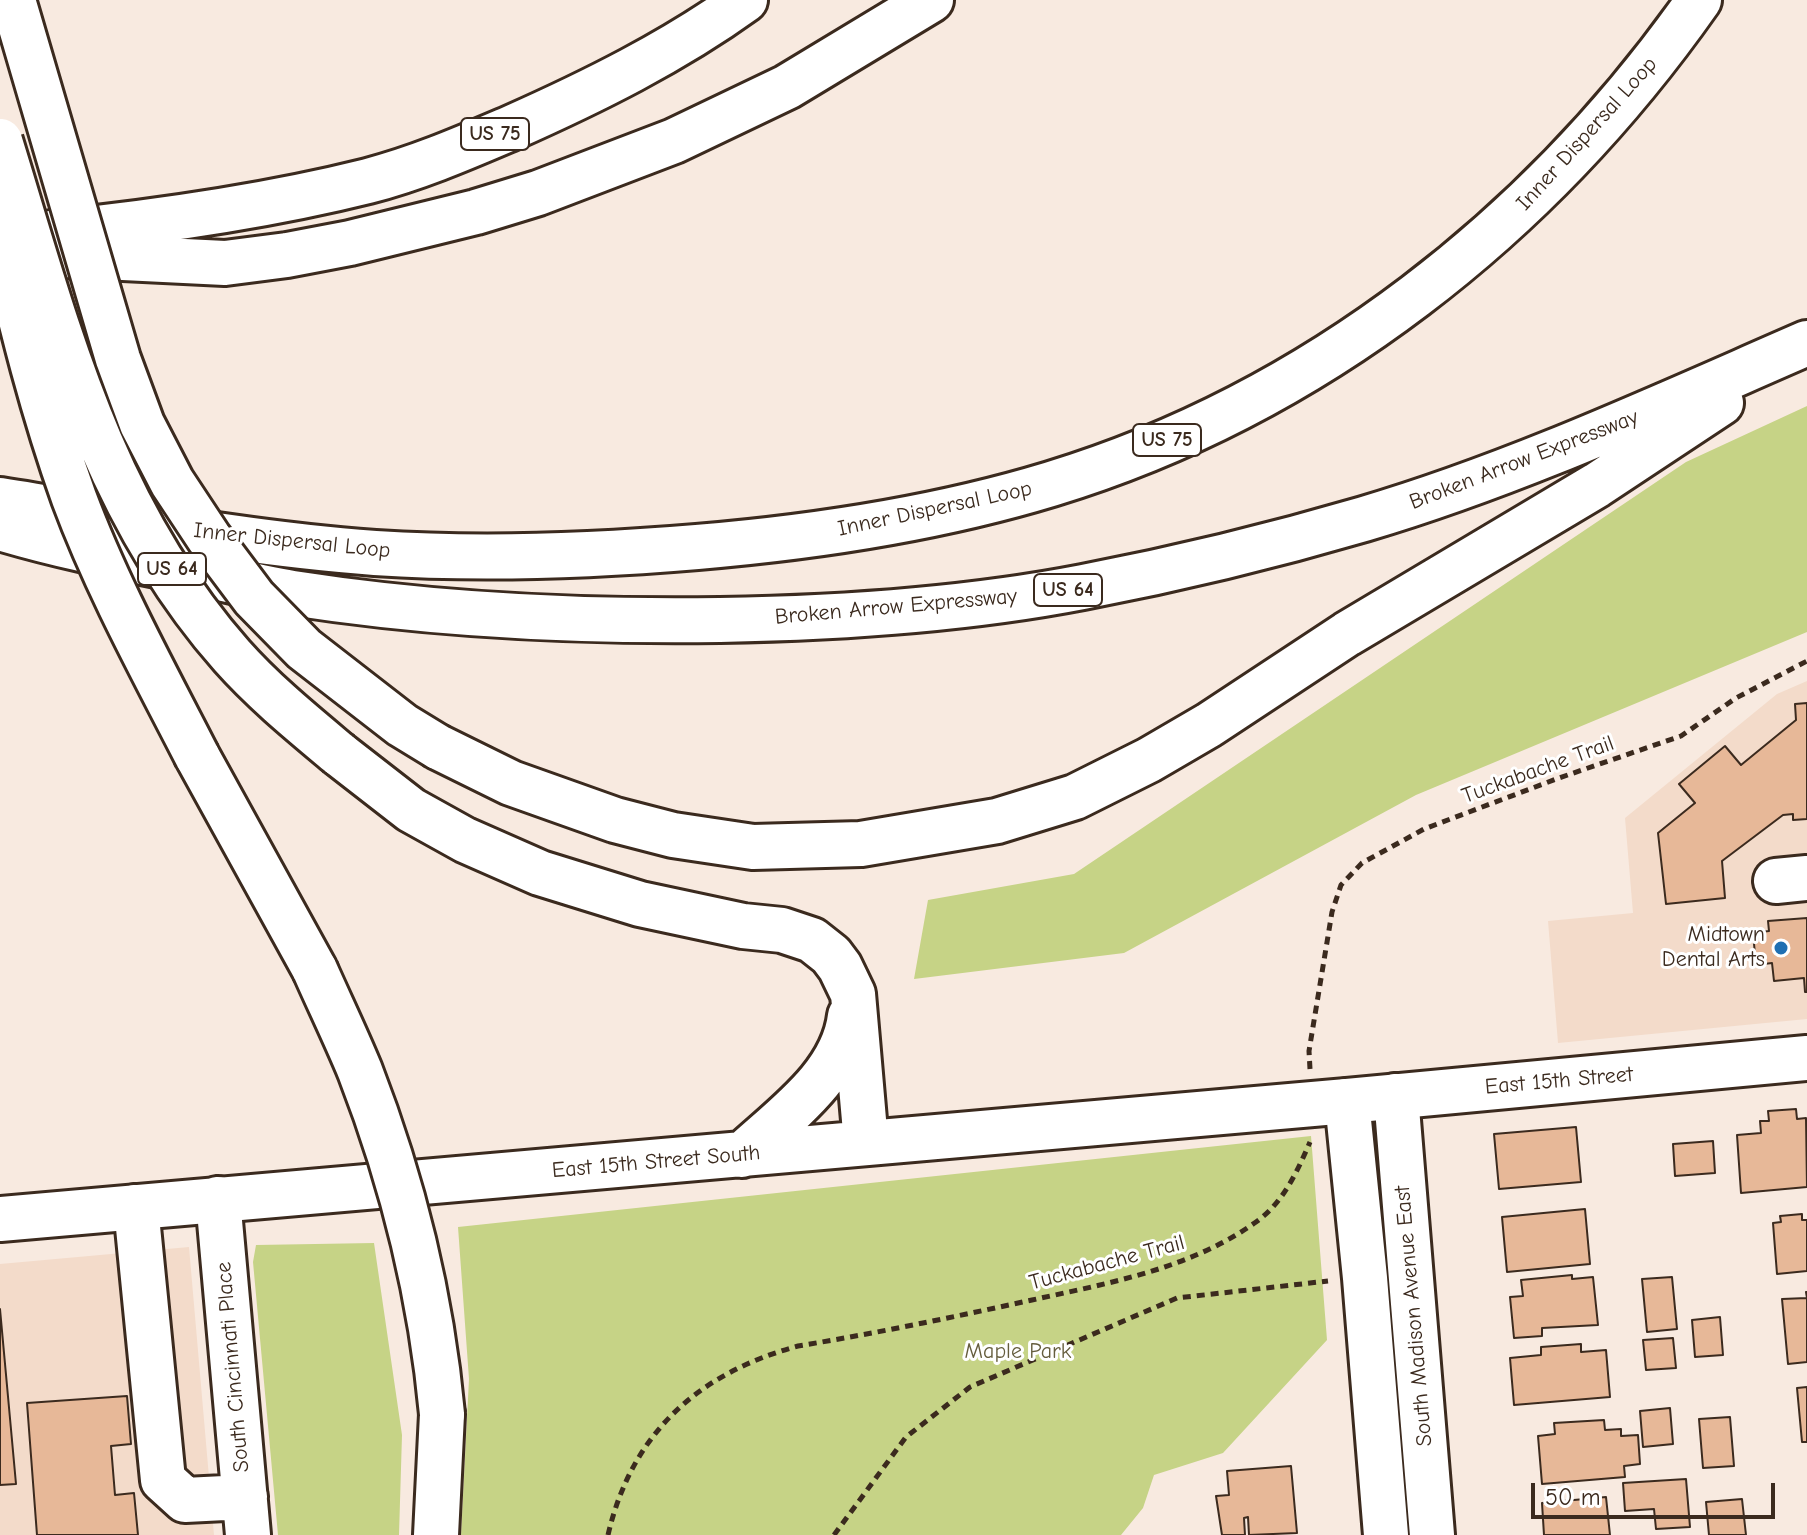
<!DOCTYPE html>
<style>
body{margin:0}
#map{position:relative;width:1807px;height:1535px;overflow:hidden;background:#f8eae0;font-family:"Comic Neue",sans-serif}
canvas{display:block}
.scale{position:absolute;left:1531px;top:1483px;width:244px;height:36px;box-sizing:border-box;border:4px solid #3b2a1e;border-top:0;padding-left:10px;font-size:24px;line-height:28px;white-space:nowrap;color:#3b2a1e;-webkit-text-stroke:6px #fff;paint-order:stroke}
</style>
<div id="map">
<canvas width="1807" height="1535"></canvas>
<div class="scale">50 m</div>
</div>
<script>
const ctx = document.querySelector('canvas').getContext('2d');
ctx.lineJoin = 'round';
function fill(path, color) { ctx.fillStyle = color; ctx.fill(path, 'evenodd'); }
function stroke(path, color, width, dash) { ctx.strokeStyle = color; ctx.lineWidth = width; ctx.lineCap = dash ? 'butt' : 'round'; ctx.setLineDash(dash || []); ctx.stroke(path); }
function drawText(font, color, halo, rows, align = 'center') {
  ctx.font = font + ' "Comic Neue",sans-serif'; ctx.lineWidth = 6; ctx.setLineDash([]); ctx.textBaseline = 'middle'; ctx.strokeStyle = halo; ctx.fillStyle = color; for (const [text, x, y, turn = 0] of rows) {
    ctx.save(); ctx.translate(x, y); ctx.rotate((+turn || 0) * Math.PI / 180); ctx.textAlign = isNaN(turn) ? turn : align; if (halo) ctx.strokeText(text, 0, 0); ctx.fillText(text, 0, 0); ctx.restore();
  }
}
fill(new Path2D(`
 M1807 681V1019L1558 1043 1548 921 1633 913 1625 818 1777 694Z
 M189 1247 214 1535H0V1264Z`), '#f3dbca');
fill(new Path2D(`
 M1807 406V632L1416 795 1124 953 914 979 928 900 1074 874 1686 462Z
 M1311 1136 1327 1340 1223 1453 1154 1475 1143 1508 1121 1535H461L469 1379 458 1227Z
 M374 1243 402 1435 399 1535H278L253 1262 256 1245Z`), '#c6d386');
const building = new Path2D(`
 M1807 703V819L1793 820V814L1783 815 1722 861 1725 898 1666 904 1658 833 1695 803 1679 784 1725 746 1741 765 1796 720 1795 704Z
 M1807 918V992H1805L1804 978 1774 981 1772 963 1756 965 1753 933 1769 931 1768 921Z
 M1796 1109 1797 1119 1806 1118 1807 1187 1741 1193 1737 1135 1761 1133 1760 1121H1769L1768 1111Z
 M1576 1127 1581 1182 1499 1189 1494 1134Z
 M1713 1141 1715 1173 1675 1176 1673 1144Z
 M1585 1209 1590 1264 1507 1272 1502 1217Z
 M1802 1214V1220H1807V1271L1777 1274 1773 1223 1781 1222 1780 1216Z
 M1572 1275V1279L1593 1277 1598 1325 1542 1328V1336L1514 1338 1510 1297 1523 1296 1521 1280Z
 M1672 1277 1677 1329 1647 1332 1642 1279Z
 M1806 1292H1807V1362L1788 1364 1782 1299 1807 1298Z
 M0 1309 16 1484 0 1485Z
 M1720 1317 1723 1355 1695 1357 1692 1320Z
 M1673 1338 1676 1368 1646 1370 1643 1340Z
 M1581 1344V1352L1606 1350 1610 1397 1514 1405 1510 1358 1541 1355V1347Z
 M1807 1387V1442H1802L1797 1388Z
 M127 1396 131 1444 111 1446 115 1495 134 1493 138 1535H37L27 1403Z
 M1670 1408 1673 1444 1643 1447 1640 1411Z
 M1730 1417 1734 1466 1703 1468 1699 1419Z
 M1604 1420 1605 1430 1621 1429V1436L1638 1435 1640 1464 1624 1466 1625 1477 1542 1484 1538 1436 1555 1434 1554 1423Z
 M1291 1466 1297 1533 1249 1535 1248 1517 1244 1518 1245 1535H1222L1216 1496 1229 1495 1227 1471Z
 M1686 1479 1690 1527 1656 1529 1654 1509 1625 1511 1623 1483Z
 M1606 1497 1610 1535H1544L1542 1503Z
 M1742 1499 1746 1535H1709L1706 1502Z`);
fill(building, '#e7b898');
stroke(building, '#3b2a1e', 2);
const minor = new Path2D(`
 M1776 881 1807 878
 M1396 1096 1432 1535
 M1347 1101 1365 1278 1386 1535
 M218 1199 248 1535
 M136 1207 163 1480 185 1500 245 1497`);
const major = new Path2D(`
 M339 754 411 810 465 840 540 873 640 904 743 926 782 930 812 940 831 955 840 967 853 994 866 1143
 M197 756 315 970
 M742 1155C784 1116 843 1076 850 1016
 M0 1219 1347 1101 1807 1058
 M436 1535 442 1414`);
const highway = new Path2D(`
 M51 233C157 222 264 207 368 181 418 168 464 148 511 128 592 92 673 52 745 0
 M0 252 225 263 287 255 350 243 476 212 538 193 674 141 787 87 931 0
 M0 500C125 520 249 544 375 553 482 560 590 556 697 547 816 537 936 519 1051 484 1316 403 1541 225 1699 0
 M0 528C63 547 127 559 191 572 224 579 258 587 292 593 434 615 577 622 720 620 841 618 964 610 1083 587 1177 569 1272 546 1364 519 1516 474 1662 406 1807 343
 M438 747 511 783 615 820 673 835 753 847 861 844 997 821 1075 797 1149 760 1209 725 1347 634 1597 485 1721 403`);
stroke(minor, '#3b2a1e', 50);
stroke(major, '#3b2a1e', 50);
stroke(highway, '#3b2a1e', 50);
stroke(new Path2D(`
 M1310 1069 1309 1051 1332 912 1341 885 1362 863 1424 829 1559 778 1681 736 1736 698 1807 661
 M608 1535C632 1432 699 1373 798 1346 877 1333 954 1317 1032 1300 1109 1283 1190 1269 1256 1222 1283 1203 1297 1172 1310 1142
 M834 1535 906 1437 970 1387 1177 1298 1328 1281`), '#3b2a1e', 5, [8, 6]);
stroke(minor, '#fff', 44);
stroke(major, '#fff', 44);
stroke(highway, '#fff', 44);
const majorBridge = new Path2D(`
 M0 141C57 326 100 507 232 656 264 692 302 723 339 754
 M1 235C21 324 43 412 74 498 107 587 154 672 197 756
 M315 970C330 1004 346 1037 360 1071 403 1182 431 1295 442 1414`);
const highwayBridge = new Path2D(`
 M13 0 118 359 142 424 172 482 209 538 254 598 304 649 402 725 438 747`);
stroke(majorBridge, '#3b2a1e', 50, []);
stroke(highwayBridge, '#3b2a1e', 50, []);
stroke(majorBridge, '#fff', 44);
stroke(highwayBridge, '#fff', 44);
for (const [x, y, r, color] of [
 [1781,948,8,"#1f6fb2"]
]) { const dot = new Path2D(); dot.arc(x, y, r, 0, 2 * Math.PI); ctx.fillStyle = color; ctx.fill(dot); stroke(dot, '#fff', 3); }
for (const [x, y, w] of [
 [495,134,68],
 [1167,440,68],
 [172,569,68],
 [1068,590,68]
]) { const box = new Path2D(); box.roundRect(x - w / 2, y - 16, w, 32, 6); ctx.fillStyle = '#fff'; ctx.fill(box); stroke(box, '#3b2a1e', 2); }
drawText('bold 20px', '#3b2a1e', null, [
 ["US 75",495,134],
 ["US 75",1167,440],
 ["US 64",172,569],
 ["US 64",1068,590]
]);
drawText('22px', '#3b2a1e', '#fff', [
 ["Inner Dispersal Loop",1587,134,-48],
 ["Broken Arrow Expressway",1524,460,-21],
 ["Inner Dispersal Loop",935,509,-12],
 ["Inner Dispersal Loop",292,541,6],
 ["Broken Arrow Expressway",896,607,-5],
 ["Tuckabache Trail",1538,770,-20],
 ["East 15th Street",1559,1081,-5],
 ["East 15th Street South",656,1162,-5],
 ["Tuckabache Trail",1107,1263,-15],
 ["South Madison Avenue East",1414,1316,-95],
 ["South Cincinnati Place",233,1367,-95]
]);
drawText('22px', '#3b2a1e', '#fff', [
 ["Midtown",1765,935],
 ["Dental Arts",1765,960]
], 'right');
drawText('22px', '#655d3d', '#fff', [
 ["Maple Park",1018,1352]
]);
</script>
